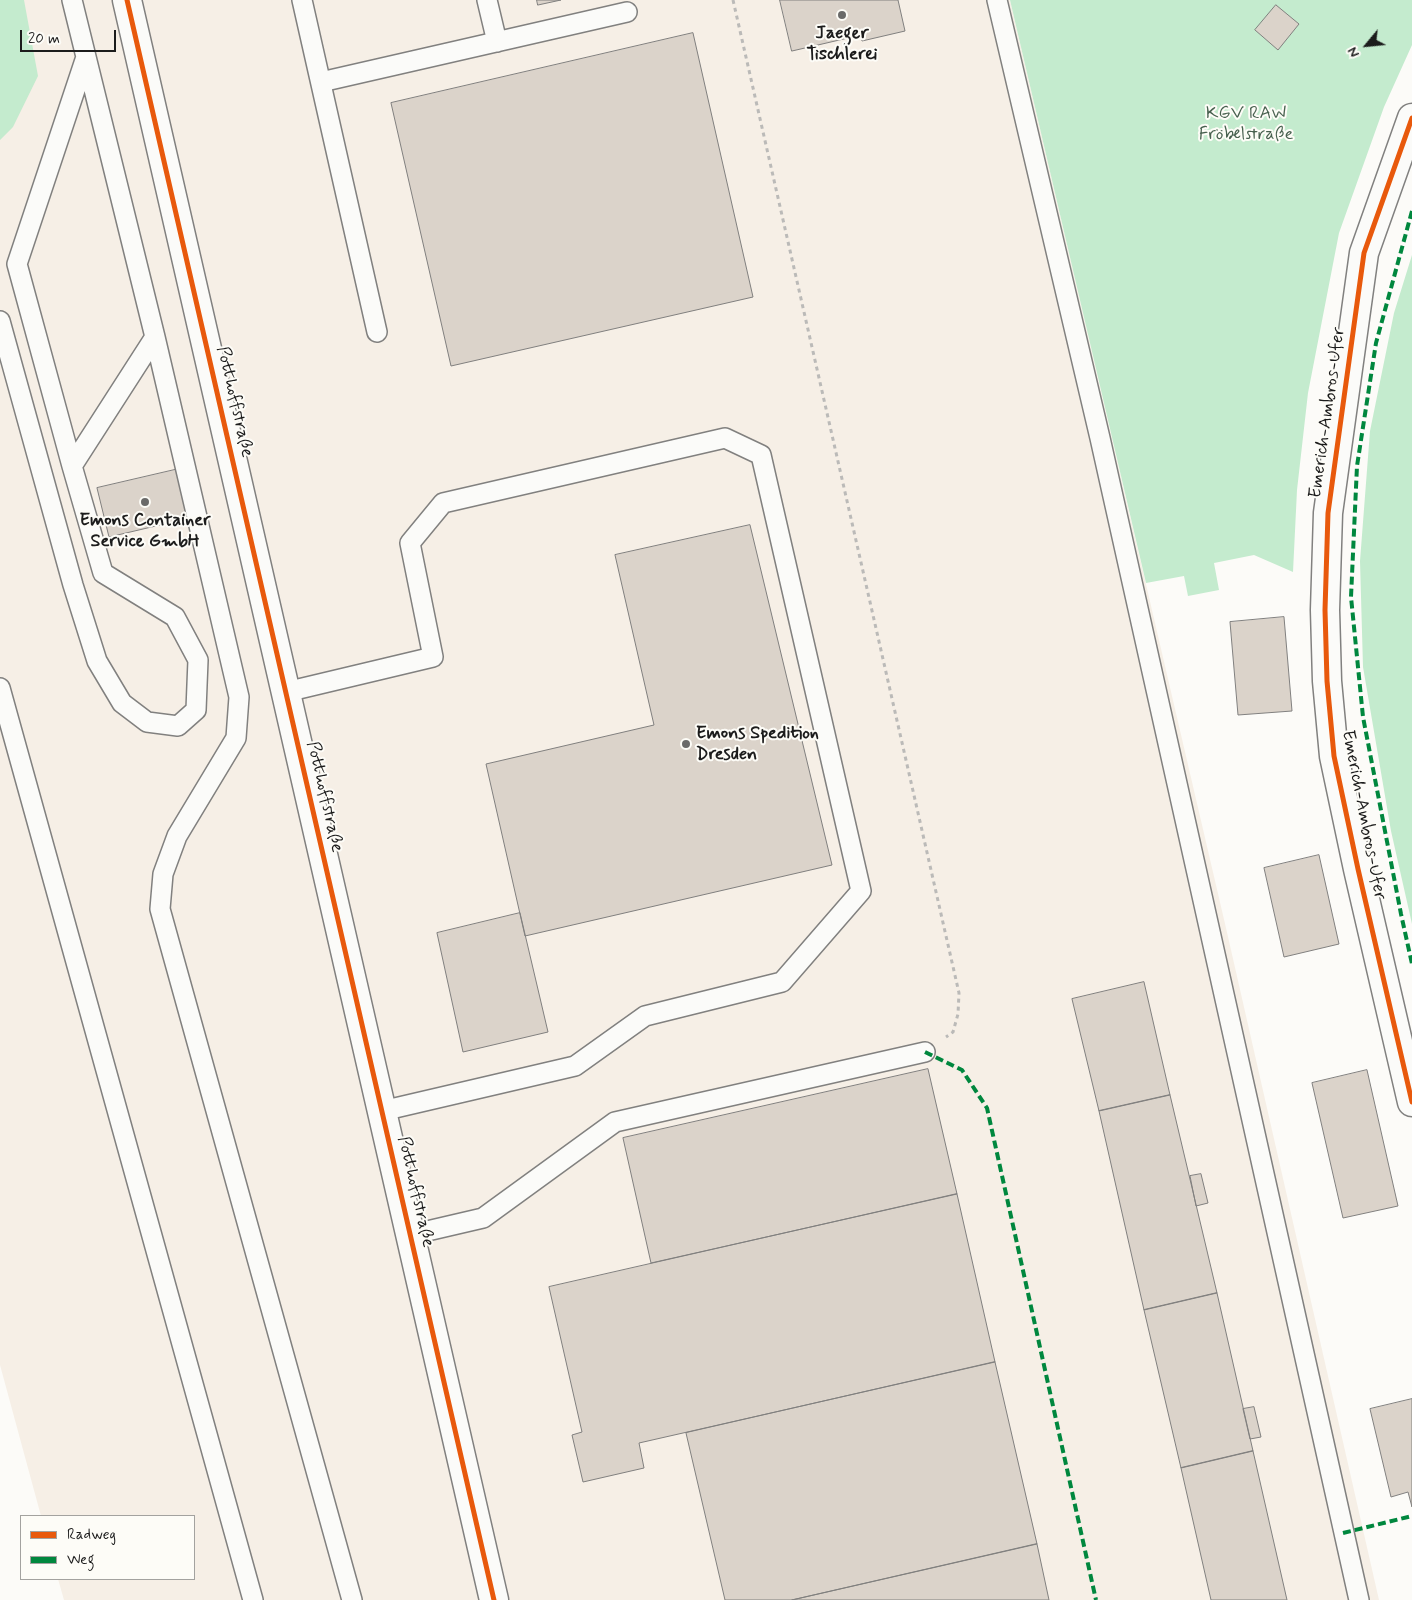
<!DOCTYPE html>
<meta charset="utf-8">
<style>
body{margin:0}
#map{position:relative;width:1412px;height:1600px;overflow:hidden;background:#fcfbf8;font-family:Mynerve,sans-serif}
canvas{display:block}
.legend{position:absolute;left:20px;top:1515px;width:175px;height:65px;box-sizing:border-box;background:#fdfcf7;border:1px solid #a3a29f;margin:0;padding:6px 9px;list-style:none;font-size:15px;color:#1c1c1c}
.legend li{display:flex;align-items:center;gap:10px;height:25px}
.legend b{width:25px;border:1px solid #a3a29f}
.north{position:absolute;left:1342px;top:20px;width:50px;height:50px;-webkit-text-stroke:4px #fdfcf7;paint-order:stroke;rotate:242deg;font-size:14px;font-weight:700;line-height:20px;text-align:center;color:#1c1c1c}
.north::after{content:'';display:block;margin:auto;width:18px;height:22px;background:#1c1c1c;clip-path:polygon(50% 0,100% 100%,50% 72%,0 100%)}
.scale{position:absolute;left:20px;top:30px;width:96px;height:22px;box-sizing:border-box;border:2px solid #1c1c1c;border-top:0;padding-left:6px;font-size:15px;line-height:18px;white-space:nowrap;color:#1c1c1c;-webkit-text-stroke:4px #fdfcf7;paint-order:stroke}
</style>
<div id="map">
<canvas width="1412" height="1600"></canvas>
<ul class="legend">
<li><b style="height:6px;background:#e8590c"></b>Radweg</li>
<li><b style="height:6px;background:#00873e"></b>Weg</li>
</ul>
<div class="north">N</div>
<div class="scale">20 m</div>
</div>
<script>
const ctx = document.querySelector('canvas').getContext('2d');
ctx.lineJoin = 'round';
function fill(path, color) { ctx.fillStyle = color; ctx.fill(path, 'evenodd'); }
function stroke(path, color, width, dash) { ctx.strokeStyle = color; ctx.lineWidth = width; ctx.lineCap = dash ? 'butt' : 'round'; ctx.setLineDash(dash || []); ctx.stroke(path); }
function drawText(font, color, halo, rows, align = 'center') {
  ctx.font = font + ' Mynerve,sans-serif'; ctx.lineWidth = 4; ctx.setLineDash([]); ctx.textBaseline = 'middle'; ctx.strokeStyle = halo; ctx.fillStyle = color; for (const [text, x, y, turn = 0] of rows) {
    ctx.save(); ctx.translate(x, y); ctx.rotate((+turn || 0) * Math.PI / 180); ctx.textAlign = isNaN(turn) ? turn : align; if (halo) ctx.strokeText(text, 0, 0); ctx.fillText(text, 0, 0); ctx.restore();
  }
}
fill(new Path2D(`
 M0 0H1010L1226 928 1379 1600H64L58 1579H194V1516H41L0 1365Z`), '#f6efe6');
fill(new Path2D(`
 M0 0H24L38 76 13 127 0 140Z
 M1010 0H1412V45L1384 107 1339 233 1308 393 1297 490 1293 572 1254 555 1214 563 1219 590 1188 596 1184 576 1146 583Z
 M1412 255V924L1391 831 1363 667 1360 561 1370 431 1394 313Z`), '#c4ebce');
const building = new Path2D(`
 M537 0H561L538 5Z
 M780 0H898L905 31 862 41 861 35 792 51Z
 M1276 5 1299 24 1278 50 1255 30Z
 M693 33 753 297 451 366 391 103Z
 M183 468 194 517 109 537 97 488Z
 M750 525 832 865 525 936 486 764 654 725 615 555Z
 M1284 617 1292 711 1238 715 1230 622Z
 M1319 855 1339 944 1284 957 1264 868Z
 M520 913 548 1032 463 1052 437 933Z
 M1144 982 1170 1095 1099 1111 1072 999Z
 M928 1069 957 1194 651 1263 623 1138Z
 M1367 1070 1398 1206 1343 1218 1312 1083Z
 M1170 1095 1217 1293 1144 1310 1099 1111Z
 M1201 1174 1208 1203 1196 1206 1190 1176Z
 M957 1194 995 1362 639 1443 644 1468 583 1482 572 1435 582 1432 549 1287Z
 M1217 1293 1253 1451 1181 1468 1144 1310Z
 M995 1362 1037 1544 792 1600H725L686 1433Z
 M1412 1399V1507L1408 1492 1391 1497 1370 1409Z
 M1254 1407 1261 1437 1250 1439 1243 1409Z
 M1253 1451 1287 1600H1211L1181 1468Z
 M1037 1544 1049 1600H792Z`);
fill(building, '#dbd3ca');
stroke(building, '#81807f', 1);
const service = new Path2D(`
 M72 0 155 337 239 697 236 738 177 836 163 874 160 909 352 1600
 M302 0 377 332
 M487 0 497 42
 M997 0 1100 438 1359 1600
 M321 82 627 12
 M0 321 73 585 97 661 122 703 147 722 178 726 196 710 198 660 175 617 103 573 72 466 17 264 86 57
 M72 466 155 337
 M0 688 253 1600
 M286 692 433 657 410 543 443 503 725 438 761 455 861 891 782 982 645 1016 575 1066 382 1111
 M410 1235 483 1218 615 1122 925 1052`);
const minor = new Path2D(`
 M127 0 494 1600`);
const secondary = new Path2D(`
 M1412 118 1364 253 1328 513 1325 610 1327 681 1334 756 1358 869 1412 1102`);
stroke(service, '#81807f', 22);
stroke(minor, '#81807f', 31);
stroke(secondary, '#81807f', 31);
stroke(new Path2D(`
 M733 0 959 993 958 1014 953 1032 946 1037`), '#bbbab8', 3, [4, 4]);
stroke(service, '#fbfbf9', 19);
stroke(minor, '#fbfbf9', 28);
stroke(secondary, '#fbfbf9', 28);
stroke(new Path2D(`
 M1412 211 1376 343 1357 466 1351 597 1363 717 1401 914 1412 964
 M925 1052 962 1070 987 1108 1096 1600
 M1343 1533 1412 1516`), '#00873e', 4, [8, 4]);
stroke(new Path2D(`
 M127 0 494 1600
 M1412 118 1364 253 1328 513 1325 610 1327 681 1334 756 1358 869 1412 1102`), '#e8590c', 5);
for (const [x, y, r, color] of [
 [842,15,5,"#6a6a69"],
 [145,502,5,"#6a6a69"],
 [686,744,5,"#6a6a69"]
]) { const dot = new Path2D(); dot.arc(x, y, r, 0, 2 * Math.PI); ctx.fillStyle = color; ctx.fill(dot); stroke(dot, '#fdfcf7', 2); }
drawText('bold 18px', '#1c1c1c', '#fdfcf7', [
 ["Jaeger",842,34],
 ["Tischlerei",842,55],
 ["Emons Container",145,521],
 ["Service GmbH",145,542],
 ["Emons Spedition",696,734,"left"],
 ["Dresden",696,755,"left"]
]);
drawText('18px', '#47604e', '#fdfcf7', [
 ["KGV RAW",1246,114],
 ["Fröbelstraße",1246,135]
]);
drawText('18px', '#1c1c1c', '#fdfcf7', [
 ["Potthoffstraße",234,402,77],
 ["Emerich-Ambros-Ufer",1328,413,-82],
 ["Potthoffstraße",324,797,77],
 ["Emerich-Ambros-Ufer",1363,815,79],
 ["Potthoffstraße",415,1192,77]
]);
</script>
